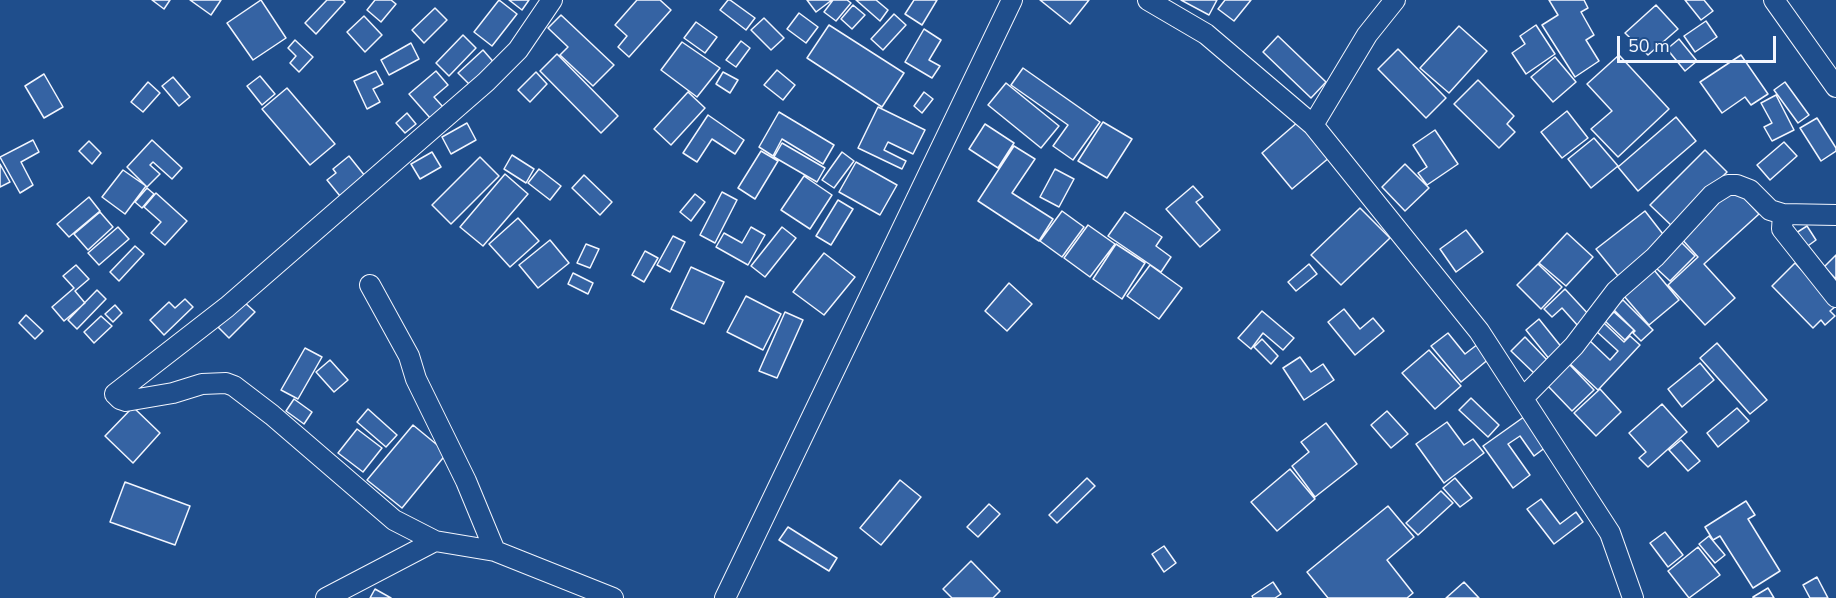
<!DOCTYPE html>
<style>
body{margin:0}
#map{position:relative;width:1836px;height:598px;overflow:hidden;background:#1f4e8c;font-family:"Nunito Sans",sans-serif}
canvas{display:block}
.scale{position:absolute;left:1617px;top:36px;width:159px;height:27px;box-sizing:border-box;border:3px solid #f2f6ff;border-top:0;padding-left:8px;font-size:18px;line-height:21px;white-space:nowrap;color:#f2f6ff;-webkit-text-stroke:4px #1f4e8c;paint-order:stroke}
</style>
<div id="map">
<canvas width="1836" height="598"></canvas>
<div class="scale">50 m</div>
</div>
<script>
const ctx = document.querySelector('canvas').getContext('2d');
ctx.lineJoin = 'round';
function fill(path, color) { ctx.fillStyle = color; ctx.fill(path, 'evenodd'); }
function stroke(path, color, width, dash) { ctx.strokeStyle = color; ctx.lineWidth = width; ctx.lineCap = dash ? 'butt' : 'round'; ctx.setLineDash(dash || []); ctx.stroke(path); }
const building = new Path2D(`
 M152 0H170L164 9Z
 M190 0H221L211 15Z
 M261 0 286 38 253 60 227 23Z
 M327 0H343L345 2 316 34 305 23Z
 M375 0H391L396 4 381 22 367 10Z
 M499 0 517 14 492 46 474 32Z
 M509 0H529L522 10Z
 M637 0H660L671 10 629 57 618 47 627 36 615 25Z
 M728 0H730L755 18 746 30 720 10Z
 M807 0H832L816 12Z
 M833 0H847L851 3 836 21 824 12Z
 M856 0H876L888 10 880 21Z
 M914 0H937L922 25 905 14Z
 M1040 0H1089L1070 24Z
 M1181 0H1217L1209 15Z
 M1225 0H1251L1234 21 1218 9Z
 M1549 0H1584L1588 8 1581 12 1594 35 1586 40 1599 61 1575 77 1542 25 1558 15Z
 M1685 0H1704L1713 11 1701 20Z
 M853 5 865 15 852 29 841 19Z
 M1656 5 1678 29 1648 55 1625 33Z
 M435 8 447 20 424 43 412 30Z
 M799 13 818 27 806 43 787 29Z
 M894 14 906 25 883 50 871 39Z
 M561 15 614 65 593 86 560 55 568 47 548 28Z
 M364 16 382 35 365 52 347 32Z
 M764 18 784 38 771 50 751 30Z
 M1706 21 1717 37 1695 52 1684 36Z
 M696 22 717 37 705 53 684 38Z
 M829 25 904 73 882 107 807 58Z
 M1536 25 1555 54 1526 74 1512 53 1525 44 1520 36Z
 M1459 26 1487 51 1449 93 1420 68Z
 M924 29 941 40 929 60 940 66 932 78 905 62Z
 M463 35 476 48 449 76 436 63Z
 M1278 36 1326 82 1311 98 1263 52Z
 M1679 39 1697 61 1685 71 1667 49Z
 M295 40 313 57 299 72 290 63 296 56 288 48Z
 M741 41 750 48 736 67 726 60Z
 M682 42 720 68 697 97 661 70Z
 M411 43 419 59 389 75 381 60Z
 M1398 49 1446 98 1426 118 1378 69Z
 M483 50 497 66 474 89 458 73Z
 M557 54 618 116 601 133 540 71Z
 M1619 55 1669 109 1618 157 1591 129 1612 111 1587 84Z
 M1741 55 1768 94 1751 105 1745 97 1722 113 1700 82Z
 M1555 57 1576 82 1553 102 1531 77Z
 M1023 68 1100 122 1073 160 1053 146 1068 125 1011 85Z
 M777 70 795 85 783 100 764 85Z
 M376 71 383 84 373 89 380 102 367 109 354 81Z
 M436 71 448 85 434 97 444 108 431 119 409 94Z
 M536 72 547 84 530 102 518 90Z
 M723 72 738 80 730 93 716 84Z
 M44 74 63 107 44 118 25 86Z
 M260 76 275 94 262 105 247 86Z
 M173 77 190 97 179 106 162 86Z
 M1478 80 1514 116 1507 124 1515 132 1499 148 1454 104Z
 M148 82 160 93 143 112 131 102Z
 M1785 82 1809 115 1798 123 1774 90Z
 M1006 83 1059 126 1041 148 988 105Z
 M287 88 335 144 310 165 262 109Z
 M688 92 705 108 671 145 654 129Z
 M924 92 933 99 922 113 914 106Z
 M1776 95 1794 130 1772 141 1764 127 1772 123 1761 103Z
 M878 107 925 130 913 154 888 142 884 150 906 161 902 169 858 148Z
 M1567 111 1588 138 1562 158 1541 132Z
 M779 112 834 145 823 164 782 139 773 156 759 147Z
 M407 113 416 124 405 133 396 123Z
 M708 115 744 140 735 154 712 139 697 162 683 153Z
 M1676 117 1696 141 1638 191 1618 167Z
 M1817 118 1836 148V151L1821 161 1800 128Z
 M1299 121 1330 157 1292 189 1262 153Z
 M1103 122 1132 139 1107 178 1078 161Z
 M467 123 476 140 451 154 442 137Z
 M985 124 1014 143 998 168 969 149Z
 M1435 130 1458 164 1427 185 1418 173 1427 167 1413 145Z
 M1594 138 1618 166 1591 188 1568 159Z
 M33 140 39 152 21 162 33 185 20 193 0 157Z
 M152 140 182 168 172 179 153 162 150 165 160 174 147 187 127 167Z
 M89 141 101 153 92 164 79 151Z
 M1784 142 1797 156 1770 180 1757 165Z
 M782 143 825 168 817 182 774 157Z
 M1014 146 1035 159 1012 193 1053 219 1039 241 978 201Z
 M1705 150 1727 172 1673 227 1650 205Z
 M761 151 778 161 755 199 738 188Z
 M432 152 441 167 420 179 411 164Z
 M842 152 854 161 834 188 822 180Z
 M512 155 534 169 526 183 504 169Z
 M349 156 365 176 340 196 327 180 336 173 333 169Z
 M480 157 499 176 451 224 432 205Z
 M856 162 897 185 880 215 839 192Z
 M0 164 10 182 0 187Z
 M1405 164 1429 188 1405 211 1382 187Z
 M539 169 561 186 550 200 528 183Z
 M1055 169 1074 179 1059 207 1040 197Z
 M123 170 146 186 125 214 102 197Z
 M505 174 528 194 483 246 460 227Z
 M584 175 612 202 600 215 572 188Z
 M804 176 832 195 810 229 781 210Z
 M1193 186 1203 197 1196 202 1220 230 1200 247 1166 209Z
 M147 188 154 194 142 208 135 202Z
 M1735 188 1759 214 1704 264 1735 298 1705 325 1668 285 1698 257 1680 237Z
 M722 192 737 200 715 243 700 235Z
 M156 193 187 221 165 245 151 233 161 222 144 207Z
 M695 194 705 202 691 221 680 212Z
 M89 197 100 211 69 237 57 224Z
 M838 200 853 209 831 245 816 236Z
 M1360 208 1390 238 1341 285 1311 255Z
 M1062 211 1084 227 1062 257 1040 241Z
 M1645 211 1666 238 1618 276 1596 249Z
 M100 212 113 227 88 250 74 234Z
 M1125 212 1162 237 1156 246 1171 257 1161 272 1108 236Z
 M518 218 539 241 510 267 489 244Z
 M1088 225 1115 244 1090 277 1064 258Z
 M1807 226 1816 240 1805 248 1796 233Z
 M118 227 129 239 99 265 88 253Z
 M751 227 765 235 748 265 716 247 724 233 742 243Z
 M782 227 796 238 765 277 751 266Z
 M1466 230 1483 252 1456 272 1440 249Z
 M1567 233 1593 257 1566 286 1539 263Z
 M673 236 685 242 670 272 657 265Z
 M550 240 569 263 538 288 519 265Z
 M1681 242 1695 256 1670 281 1656 268Z
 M586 244 599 249 590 268 577 263Z
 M1116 244 1145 263 1122 299 1093 279Z
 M135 246 144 254 119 281 110 272Z
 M645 251 658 258 644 282 632 275Z
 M824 253 855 277 824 315 793 292Z
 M1836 255V279L1824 267Z
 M1795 263 1836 306 1830 311 1835 316 1825 325 1821 320 1813 328 1772 286Z
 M1309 264 1317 274 1296 291 1288 282Z
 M1538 264 1562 287 1541 309 1517 285Z
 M76 265 89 279 75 291 85 303 64 321 52 307 74 288 63 276Z
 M1150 265 1182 288 1159 319 1127 296Z
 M691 267 724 282 704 324 671 309Z
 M1654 270 1679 300 1649 325 1624 296Z
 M573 273 593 283 588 294 568 284Z
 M1009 283 1032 304 1007 331 985 311Z
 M1565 289 1591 317 1579 327 1562 308 1552 317 1544 309Z
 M97 290 106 299 77 329 68 320Z
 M746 296 781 314 763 350 727 332Z
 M185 299 193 307 164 335 150 320 169 302 175 308Z
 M1623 300 1653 330 1641 341 1633 333 1635 331 1613 309Z
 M243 301 255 312 229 338 218 327Z
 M115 305 122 313 113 322 105 314Z
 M1344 309 1360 329 1373 318 1384 331 1355 355 1328 322Z
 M1262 311 1294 338 1283 350 1263 333 1251 349 1238 338Z
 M785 312 803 320 777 378 759 371Z
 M1614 312 1634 330 1625 340 1605 321Z
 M26 315 43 331 35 339 19 323Z
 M101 316 112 326 94 343 84 332Z
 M1539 319 1563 349 1550 360 1526 330Z
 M1604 323 1624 342 1630 336 1640 345 1598 390 1568 362 1589 340 1610 360 1618 351 1596 331Z
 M1448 333 1465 354 1478 344 1490 358 1461 382 1431 346Z
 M1525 337 1549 362 1536 375 1511 351Z
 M1262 339 1278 356 1271 364 1254 347Z
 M1717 343 1767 400 1750 414 1700 358Z
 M305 348 322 357 298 399 281 390Z
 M1429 350 1461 386 1435 409 1402 373Z
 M1300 357 1311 372 1323 364 1334 380 1304 400 1283 368Z
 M330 360 348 380 334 392 316 372Z
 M1700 363 1714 380 1682 407 1668 389Z
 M1569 364 1594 390 1572 411 1547 385Z
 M1600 389 1621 412 1596 436 1574 413Z
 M1471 398 1499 425 1488 437 1459 410Z
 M294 399 312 412 304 424 286 411Z
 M1662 404 1687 432 1648 467 1639 458 1646 452 1629 433Z
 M133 407 160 433 133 463 105 436Z
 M1737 408 1749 421 1718 447 1707 433Z
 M368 409 397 435 386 447 357 422Z
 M1387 411 1408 434 1391 448 1371 425Z
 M1528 414 1550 444 1534 456 1520 436 1508 444 1530 475 1513 488 1483 446Z
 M1447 422 1464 445 1473 439 1484 453 1444 483 1416 444Z
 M1326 423 1357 464 1315 497 1292 466 1309 452 1301 442Z
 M413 425 447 453 402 508 367 480Z
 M357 429 382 448 363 472 338 453Z
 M1681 440 1700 461 1688 471 1669 450Z
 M1290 469 1315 499 1277 531 1251 502Z
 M1087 478 1095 486 1057 523 1049 515Z
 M1455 478 1472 498 1460 507 1443 488Z
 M900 480 921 497 881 545 860 528Z
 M125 482 190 506 175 545 110 522Z
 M1441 491 1453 503 1418 535 1406 523Z
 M1541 499 1560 524 1576 512 1583 522 1554 544 1527 509Z
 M1746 501 1755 515 1748 519 1780 571 1753 588 1720 536 1713 540 1705 527Z
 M989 504 1000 514 978 537 967 527Z
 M1388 506 1414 537 1387 560 1413 593 1407 598H1328L1307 572Z
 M788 527 837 558 829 571 779 540Z
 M1665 532 1683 555 1668 567 1650 543Z
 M1709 536 1725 555 1715 563 1699 544Z
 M1164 546 1176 563 1164 572 1152 554Z
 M1698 547 1720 575 1689 598 1668 571Z
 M971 561 1000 591 993 598H952L943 589Z
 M1817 577 1828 598H1810L1803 585Z
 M1273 582 1281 594 1275 598H1253L1252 596Z
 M1464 582 1479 598H1446Z
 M1768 588 1774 598H1753V597Z
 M375 589 391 598H370Z`);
fill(building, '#3563a3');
stroke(building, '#f2f6ff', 1.5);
const street = new Path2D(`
 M552 0 518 50 486 82 227 307 115 394 120 399 126 401 173 393 202 384 226 383 234 386 272 415 394 520 435 541 495 551 613 598
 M1148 0 1206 34 1313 125 1479 331 1610 533 1633 598
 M1774 0 1836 87
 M1313 125 1367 35 1395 0
 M1783 214 1782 229 1836 297
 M370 285 409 356 416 379 466 481 495 551
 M1523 398 1574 346 1616 291 1655 257 1712 195 1728 185H1737L1750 190 1770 210 1783 214 1836 215
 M326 598 435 541
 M725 598 1012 0`);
stroke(street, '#f2f6ff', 22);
stroke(street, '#1f4e8c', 20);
</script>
